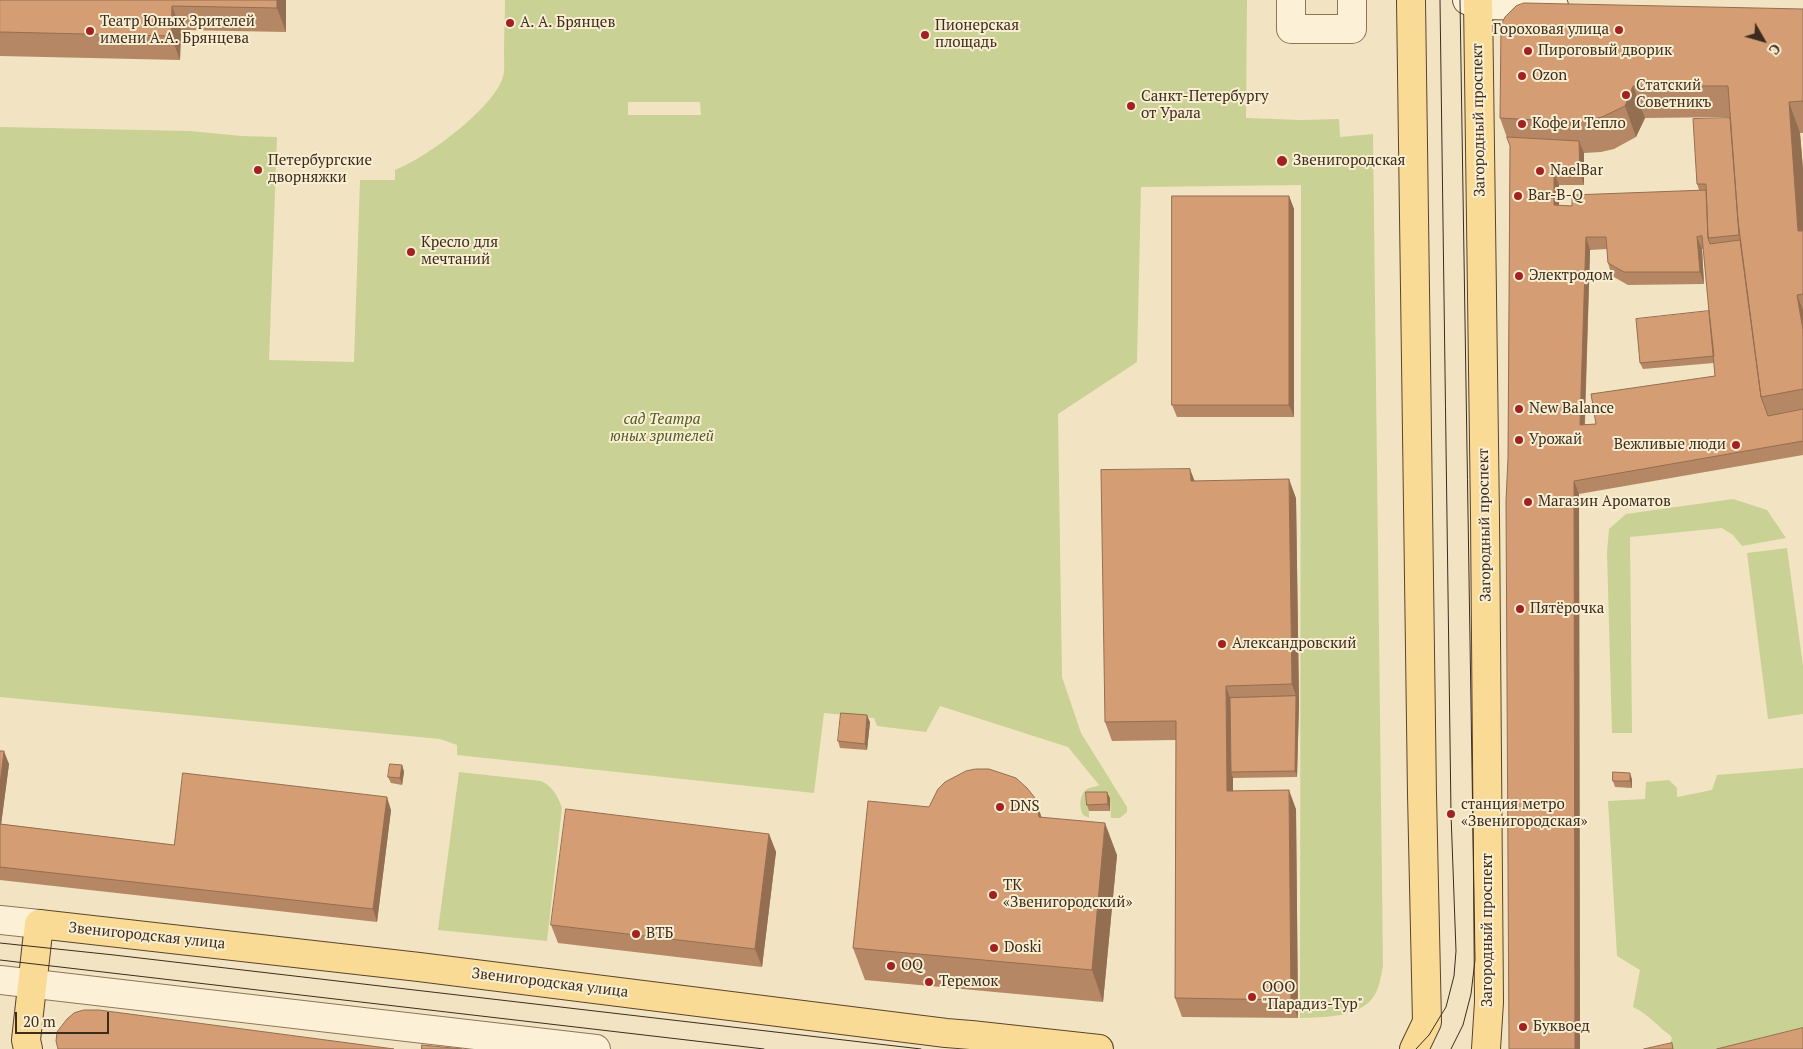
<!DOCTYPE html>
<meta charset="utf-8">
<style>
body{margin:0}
#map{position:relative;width:1803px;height:1049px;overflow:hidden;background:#f2e4c2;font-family:"PT Serif",serif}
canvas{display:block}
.north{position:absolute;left:1738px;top:15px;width:50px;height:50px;-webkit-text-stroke:4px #f9eed2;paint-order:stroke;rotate:128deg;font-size:14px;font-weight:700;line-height:20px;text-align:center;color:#3c2c1d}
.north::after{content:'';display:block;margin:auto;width:18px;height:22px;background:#3c2c1d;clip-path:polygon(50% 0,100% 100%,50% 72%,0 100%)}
.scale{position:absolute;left:15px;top:1012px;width:94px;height:22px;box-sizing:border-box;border:2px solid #3c2c1d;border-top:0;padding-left:6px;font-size:15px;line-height:18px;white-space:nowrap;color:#3c2c1d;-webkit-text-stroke:4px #f9eed2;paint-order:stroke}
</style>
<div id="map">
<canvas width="1803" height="1049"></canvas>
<div class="north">С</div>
<div class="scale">20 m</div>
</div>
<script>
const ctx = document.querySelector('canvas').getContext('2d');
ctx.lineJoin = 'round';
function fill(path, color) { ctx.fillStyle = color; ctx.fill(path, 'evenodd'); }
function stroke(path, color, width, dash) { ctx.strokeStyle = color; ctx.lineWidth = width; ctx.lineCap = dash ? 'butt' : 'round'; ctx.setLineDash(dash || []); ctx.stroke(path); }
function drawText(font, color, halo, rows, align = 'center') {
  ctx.font = font + ' "PT Serif",serif'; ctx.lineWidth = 4; ctx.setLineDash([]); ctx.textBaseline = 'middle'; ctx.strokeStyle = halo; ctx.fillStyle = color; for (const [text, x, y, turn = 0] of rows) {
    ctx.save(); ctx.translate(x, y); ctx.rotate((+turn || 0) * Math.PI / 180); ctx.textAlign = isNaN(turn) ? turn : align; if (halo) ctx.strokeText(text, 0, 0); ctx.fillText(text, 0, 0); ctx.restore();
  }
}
fill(new Path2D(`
 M505 0H1247L1246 118 1301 120 1339 119 1340 137 1373 134 1383 966C1381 975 1380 987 1374 996 1360 1018 1323 1017 1300 1018L1301 185 1141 187 1137 362 1058 414 1062 677 1081 733 1127 807V812L1120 818H1111L1110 799 1089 811V818L1083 815C1079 808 1079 794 1087 789 1091 787 1096 787 1099 785L1068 747 940 706 926 732 877 726 874 718 824 713 814 793 457 755V745L440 739 0 697V127L190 131 241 136 277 137 269 360 354 362 360 180H395V170C426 158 493 109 503 77 505 70 504 61 504 54 504 36 505 18 505 0ZM628 102H700L701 115H628Z
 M1733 499 1767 510 1786 538 1742 546 1733 535 1722 528 1630 537 1632 733H1612L1607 552 1609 529 1626 514Z
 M1787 548 1803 666V714L1768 719 1747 553Z
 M1803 768V1049H1673L1670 1044 1672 1038C1668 1032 1664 1032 1660 1027 1651 1019 1644 1012 1633 1007L1640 970 1617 956 1608 801 1645 799 1646 782 1669 780 1677 788V797L1712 790 1717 775Z
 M459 772 541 781C552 786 558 796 562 808L547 941 438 930Z`), '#c9d194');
const minor = new Path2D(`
 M1291 0V29H1352V0`);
const tertiary = new Path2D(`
 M0 920 39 924
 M0 980 596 1049`);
const secondary = new Path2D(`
 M1467 0 1478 5 1554 6`);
const primary = new Path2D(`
 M1411 0 1422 794 1427 1022 1414 1049
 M1478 0 1485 516 1489 1002 1486 1049
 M28 1049 26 1040 39 924 419 967 946 1033 971 1035 1099 1049`);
stroke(minor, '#8e7557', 30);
stroke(tertiary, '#8e7557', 30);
stroke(secondary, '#70563a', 30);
stroke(primary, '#5b432c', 30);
stroke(minor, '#fcf1d6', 28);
stroke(tertiary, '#fcf1d6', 28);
stroke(secondary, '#fcf1d6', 28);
stroke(primary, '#f9db96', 28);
stroke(new Path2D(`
 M0 943 114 955 921 1049
 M0 960 764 1049
 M1416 1049 1429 1035 1446 1007 1454 976 1456 951 1451 814 1440 0
 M1451 1049 1463 1025 1471 994 1475 960 1460 0`), '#3c2c1d', 1);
fill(new Path2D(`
 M0 0H286V32L181 30 180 60 0 56Z
 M1803 9V133H1800L1803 169V455L1579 494 1580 1049H1509L1508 458 1510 146 1500 118ZM1730 117 1697 184 1699 190 1572 206 1559 205V185H1584V153L1601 152 1614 149 1636 137 1645 118ZM1607 249 1608 263 1612 276 1628 285 1704 284 1702 249H1704L1709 311 1640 363 1643 369 1714 363 1715 376 1596 424 1585 425 1590 250Z
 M1289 196 1294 209V417H1177L1172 405Z
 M1195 481 1296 498 1299 703 1297 777 1233 778V791L1296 809 1298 1018 1182 1017 1175 998 1176 740 1112 741 1105 722Z
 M870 722 867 750 840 748 838 741Z
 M0 751 9 764 1 824 174 845 391 810 377 922 0 880Z
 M402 765 404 772 402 785 391 783 388 777Z
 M1632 779V788L1615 787 1613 781Z
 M1110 798V811H1089L1087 805Z
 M929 807 1042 818 1117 855 1103 1002 865 980 853 948Z
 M769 834 776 852 762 967 558 943 551 925Z`), '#b68764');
fill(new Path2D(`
 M277 0H286V32L277 8Z
 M172 6 181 30 180 60 171 36Z
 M1633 86 1645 118 1636 137 1625 106Z
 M1789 102 1800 133 1803 169V244L1798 231Z
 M1579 141 1584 153V185L1580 173Z
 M1554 172 1559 185V217L1554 205Z
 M1289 196 1294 209V417L1289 405Z
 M1586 237 1590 250 1584 438 1580 425Z
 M1697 237 1702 249 1704 284 1700 272Z
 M1797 295 1803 310V330Z
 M1190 469 1197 487 1191 481Z
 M1289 479 1296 498 1299 703 1297 777 1295 771 1296 696 1292 684Z
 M1574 481 1579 494 1580 1049H1575Z
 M1226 686 1232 704 1231 772 1233 778V810L1227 791Z
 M867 715 870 722 867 750 865 744Z
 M4 751 9 764 0 833V785Z
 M402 765 404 772 402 785 400 778Z
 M1630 773 1632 779V788L1630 781Z
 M1289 790 1296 809 1298 1018 1291 1000Z
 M1107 792 1110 798V811L1108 804Z
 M387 797 391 810 377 922 373 909Z
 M1035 798 1046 830 1039 817Z
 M1105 823 1117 855 1103 1002 1092 970Z
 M769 834 776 852 762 967 755 949Z`), '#946e51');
const building = new Path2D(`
 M0 0H277V8L172 6 171 36 0 32Z
 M1524 3 1803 9V101L1789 102 1798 231H1803V294L1797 295 1803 330V389L1761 397 1738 221 1728 86H1633L1625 106 1602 117 1589 120 1572 122 1500 118 1501 25 1505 17 1516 6Z
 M1730 118 1738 221 1739 235 1708 238 1706 184H1697L1693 119Z
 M1507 137 1579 141 1580 173 1554 172V205L1572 206V195L1706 190 1708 238 1710 244 1740 240 1761 397 1768 416 1803 409V441L1574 481 1575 1049H1509L1506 501 1508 458 1510 146ZM1702 236 1715 376 1591 394 1596 424 1580 425 1586 237H1606L1608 263 1624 272H1700L1697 237Z
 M1172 196H1289V405H1172Z
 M1709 311 1714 356 1640 363 1636 319Z
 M1190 469 1191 481 1289 479 1292 684 1226 686 1227 791 1289 790 1291 1000 1175 998 1176 721 1105 722 1101 470Z
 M1296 696 1295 771 1231 772 1230 698Z
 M841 713 867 715 865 744 838 741Z
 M0 751H4L0 785Z
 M390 764 402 765 400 778 388 777Z
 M976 769H989L1016 778 1027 788 1035 798 1039 817 1105 823 1092 970 853 948 868 801 929 807 938 789 945 782 966 771Z
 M1613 772 1630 773V781H1613Z
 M183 773 387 797 373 909 0 867V824L174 845Z
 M1086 792H1107L1108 804 1087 805Z
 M566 809 769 834 755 949 551 925Z
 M84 1010H99L394 1049H58L56 1041 57 1032 67 1019 74 1013Z
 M1803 1028V1049H1717Z
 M1672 1043 1673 1049H1644Z
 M422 1045 462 1049H422Z`);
fill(building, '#d49d74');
stroke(building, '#946e51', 1);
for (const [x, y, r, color] of [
 [510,23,5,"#a32221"],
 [1619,30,5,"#a32221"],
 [90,31,5,"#a32221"],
 [925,35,5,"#a32221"],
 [1528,51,5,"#a32221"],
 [1522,76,5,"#a32221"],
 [1626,95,5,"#a32221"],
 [1131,106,5,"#a32221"],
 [1522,124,5,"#a32221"],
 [1282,161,6,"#a32221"],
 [258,170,5,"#a32221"],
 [1540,171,5,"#a32221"],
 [1518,196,5,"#a32221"],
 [411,252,5,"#a32221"],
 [1519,276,5,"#a32221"],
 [1519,409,5,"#a32221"],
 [1519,440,5,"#a32221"],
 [1736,445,5,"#a32221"],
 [1528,502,5,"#a32221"],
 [1520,609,5,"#a32221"],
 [1222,644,5,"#a32221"],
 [1000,807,5,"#a32221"],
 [1451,814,5,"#a32221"],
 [993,895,5,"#a32221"],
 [636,934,5,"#a32221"],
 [994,948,5,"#a32221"],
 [891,966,5,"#a32221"],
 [929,982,5,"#a32221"],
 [1252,997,5,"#a32221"],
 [1523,1027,5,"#a32221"]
]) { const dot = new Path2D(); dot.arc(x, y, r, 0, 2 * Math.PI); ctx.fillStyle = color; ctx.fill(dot); stroke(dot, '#f9eed2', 2); }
drawText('15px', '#3c2c1d', '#f9eed2', [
 ["Театр Юных Зрителей",100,22],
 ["имени А.А. Брянцева",100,39],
 ["А. А. Брянцев",520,23],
 ["Пионерская",935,26],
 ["площадь",935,43],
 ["Гороховая улица",1609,30,"right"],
 ["Пироговый дворик",1538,51],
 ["Ozon",1532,76],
 ["Статский",1636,86],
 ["Советникъ",1636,103],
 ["Санкт-Петербургу",1141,97],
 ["от Урала",1141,114],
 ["Кофе и Тепло",1532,124],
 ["Петербургские",268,161],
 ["дворняжки",268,178],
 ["Звенигородская",1293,161],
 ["NaelBar",1550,171],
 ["Bar-B-Q",1528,196],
 ["Кресло для",421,243],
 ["мечтаний",421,260],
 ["Электродом",1529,276],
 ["New Balance",1529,409],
 ["Урожай",1529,440],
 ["Вежливые люди",1726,445,"right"],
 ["Магазин Ароматов",1538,502],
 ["Пятёрочка",1530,609],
 ["Александровский",1232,644],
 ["станция метро",1461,805],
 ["«Звенигородская»",1461,822],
 ["DNS",1010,807],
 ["ТК",1003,886],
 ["«Звенигородский»",1003,903],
 ["ВТБ",646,934],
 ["Doski",1004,948],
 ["OQ",901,966],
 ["Теремок",939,982],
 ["ООО",1262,988],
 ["\"Парадиз-Тур\"",1262,1005],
 ["Буквоед",1533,1027]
], 'left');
drawText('15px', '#3c2c1d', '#f9eed2', [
 ["Загородный проспект",1479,120,-91],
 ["Загородный проспект",1485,525,-91],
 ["Загородный проспект",1488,930,-90],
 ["Звенигородская улица",147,936,6],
 ["Звенигородская улица",550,983,7]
]);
drawText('italic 15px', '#4b5b21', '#f9eed2', [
 ["сад Театра",662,420],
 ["юных зрителей",662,437]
]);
</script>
